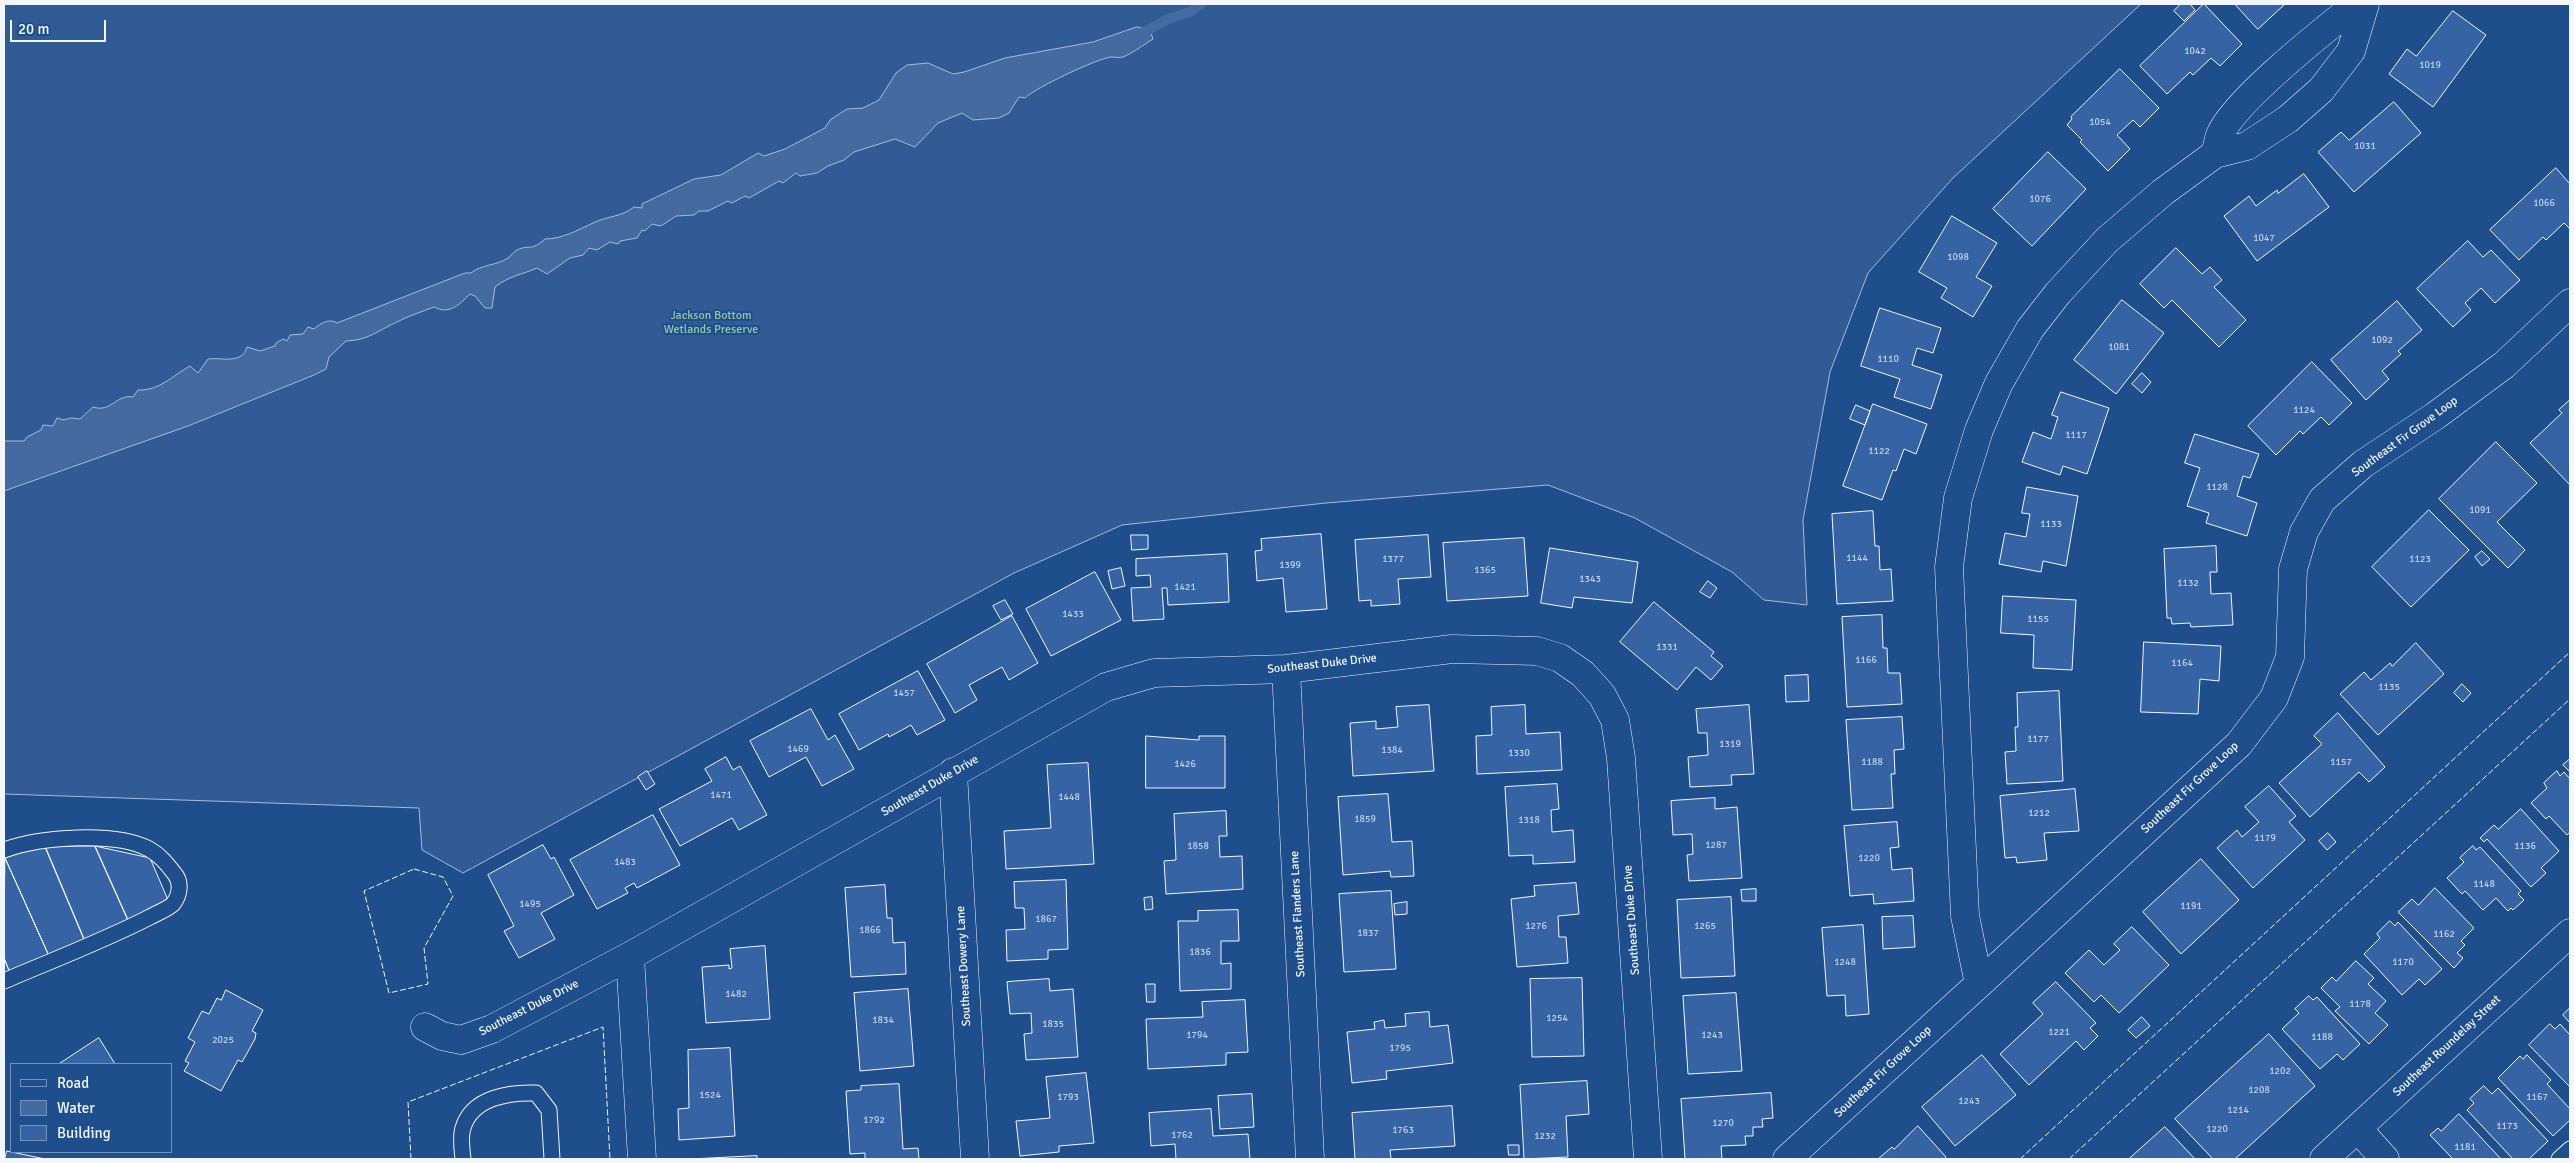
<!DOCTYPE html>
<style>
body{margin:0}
#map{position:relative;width:2574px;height:1163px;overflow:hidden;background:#1f4e8c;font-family:Signika,sans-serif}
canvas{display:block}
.frame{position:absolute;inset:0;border:5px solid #f2f6ff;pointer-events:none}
.legend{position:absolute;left:10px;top:1063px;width:162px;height:90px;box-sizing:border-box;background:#1f4e8c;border:1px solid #7391ba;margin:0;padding:6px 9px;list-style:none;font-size:15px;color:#f2f6ff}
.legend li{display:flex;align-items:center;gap:10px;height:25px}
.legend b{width:25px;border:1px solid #7391ba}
.scale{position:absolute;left:10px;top:20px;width:96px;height:22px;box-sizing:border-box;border:2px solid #f2f6ff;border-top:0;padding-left:6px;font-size:15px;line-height:18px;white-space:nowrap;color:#f2f6ff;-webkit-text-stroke:4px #1f4e8c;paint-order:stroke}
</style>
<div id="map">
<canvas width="2574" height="1163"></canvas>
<div class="frame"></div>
<ul class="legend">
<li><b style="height:6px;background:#1f4e8c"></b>Road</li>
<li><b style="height:14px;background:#446ba0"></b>Water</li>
<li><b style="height:14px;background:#3563a3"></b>Building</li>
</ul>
<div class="scale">20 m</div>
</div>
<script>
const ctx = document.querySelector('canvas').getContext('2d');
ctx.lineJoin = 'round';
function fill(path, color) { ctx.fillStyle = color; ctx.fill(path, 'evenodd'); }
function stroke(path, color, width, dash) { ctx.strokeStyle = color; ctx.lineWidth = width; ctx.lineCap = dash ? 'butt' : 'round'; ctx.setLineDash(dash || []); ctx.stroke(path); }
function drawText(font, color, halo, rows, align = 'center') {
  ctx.font = font + ' Signika,sans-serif'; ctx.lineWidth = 4; ctx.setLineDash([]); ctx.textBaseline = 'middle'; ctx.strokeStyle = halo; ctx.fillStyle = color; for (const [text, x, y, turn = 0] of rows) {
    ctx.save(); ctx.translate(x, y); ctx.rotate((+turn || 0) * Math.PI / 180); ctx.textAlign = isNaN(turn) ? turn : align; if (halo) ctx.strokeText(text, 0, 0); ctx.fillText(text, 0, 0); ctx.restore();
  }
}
const built = new Path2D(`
 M4 4H2141L1953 178 1868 273 1830 372 1803 520 1807 605 1764 600 1732 572 1635 518 1548 485 1326 503 1122 525 1014 573 463 873 422 850 419 808 4 794Z`);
fill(built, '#305b95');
stroke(built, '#a8bbd7', 1);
const water = new Path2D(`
 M1137 27 1150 30 1153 39C1143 45 1133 53 1123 57 1119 58 1115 57 1111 57 1096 59 1035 88 1025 98L1019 97 1009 113 999 118 973 120 962 113 938 123 915 147 895 139 854 152 844 160 828 166 817 173 800 176 796 173 783 183 779 181 749 198 745 196 732 203 728 201 708 211H699L694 215 676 216 661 226 652 224 645 231 642 230 637 238 620 241 618 244 610 242 597 250 589 248 583 255 570 258 547 274 537 268C521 275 509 276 495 287L492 308H485L475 296 470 294C459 305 449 315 434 307 421 312 408 316 397 322 377 331 369 340 346 341L329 357 326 369 314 375 188 426 4 491V441H24L27 437 41 430 43 425 53 426 57 418 64 420 71 418 80 419 93 407C111 413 116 394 133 397L138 390C159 391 172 376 190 366L198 373 208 359C221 357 242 365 247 347L260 351 275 346 276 343 283 339 287 341 290 335 303 334 308 327 314 329C321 323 329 318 337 323L465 273H471C482 264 496 266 508 258 511 256 513 252 517 250 529 244 531 252 545 239 562 239 578 230 593 223 607 216 622 217 634 207L642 208V204L694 179 721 175 758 153 764 156 785 149 825 128 830 120 847 109 863 108 879 100 896 73 907 65 928 63 953 74 964 72 1005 58 1093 42Z`);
fill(water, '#446ba0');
stroke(water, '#a8bbd7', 1);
stroke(new Path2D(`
 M1139 35 1168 19 1190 12 1201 4`), '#446ba0', 10);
const building = new Path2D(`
 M2181 4H2190L2195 10 2184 21 2174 11Z
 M2204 4 2242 44 2220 66 2211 58 2193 75 2190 72 2167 94 2140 66Z
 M2235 4H2285L2258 29Z
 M2453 11 2486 35 2433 107 2389 74 2407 49 2416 56Z
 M2120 69 2159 108 2140 127 2133 120 2117 135 2130 149 2108 171 2080 142 2082 140 2067 125 2072 119 2071 117Z
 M2394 102 2421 133 2354 192 2318 152 2341 132 2349 140Z
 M2048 152 2086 189 2032 246 1993 209Z
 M2556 168 2570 184V229L2564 223 2546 240 2543 237 2519 260 2490 230Z
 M2304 174 2329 207 2257 261 2224 216 2249 196 2256 206 2277 190 2278 193Z
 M1952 216 1997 243 1976 277 1992 286 1973 317 1941 298 1947 288 1919 272Z
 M2468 241 2483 257 2491 250 2520 280 2495 303 2481 288 2465 303 2471 310 2453 327 2417 289Z
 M2176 248 2202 274 2210 267 2222 280 2214 287 2246 320 2219 347 2172 300 2164 308 2140 284Z
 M2122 300 2164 333 2116 394 2074 360Z
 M2397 301 2422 330 2398 351 2401 354 2382 371 2389 379 2366 400 2331 360Z
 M1880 308 1941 328 1933 353 1917 348 1912 365 1942 375 1931 409 1894 397 1900 379 1861 366Z
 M2312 362 2352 403 2329 425 2321 417 2303 434 2300 431 2276 455 2248 426Z
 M2142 373 2151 382 2142 393 2132 384Z
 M2061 392 2109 408 2087 474 2063 466 2060 475 2022 462 2033 432 2051 439 2058 417 2052 415Z
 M2570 400V485L2530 443 2562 413 2559 410Z
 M1873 404 1927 424 1916 454 1904 449 1896 471 1893 470 1882 500 1843 486Z
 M1856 405 1870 411 1865 425 1850 419Z
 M2195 434 2259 454 2250 478 2243 476 2237 496 2257 503 2247 536 2206 523 2209 513 2187 506 2200 468 2185 463Z
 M2496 442 2537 483 2497 522 2525 550 2508 568 2439 499Z
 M2027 487 2078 496 2066 566 2043 561 2041 572 1999 564 2005 533 2026 537 2030 514 2022 513Z
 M2429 510 2469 550 2411 607 2372 567Z
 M1873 511 1875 546H1879L1880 570 1891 569 1893 601 1837 604 1832 514Z
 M1321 534 1327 609 1286 612 1283 578 1257 581 1255 551 1262 550 1261 539Z
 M1131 535H1148V549L1132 550Z
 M1428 535 1431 577 1398 579 1400 604 1371 606V600L1359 601 1355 540Z
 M1524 538 1528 596 1447 601 1443 543Z
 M2216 546 2217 572H2210L2211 594 2231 593 2233 625 2191 627 2190 623 2172 624 2171 618H2167L2164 549Z
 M1550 548 1638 562 1632 603 1574 597 1572 608 1541 603Z
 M2482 551 2490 559 2482 566 2475 557Z
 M1227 554 1229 602 1168 605 1167 588H1162L1164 619 1133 621 1131 588 1151 587 1150 575 1136 576V559Z
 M1121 568 1125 586 1112 589 1108 571Z
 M1095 572 1121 620 1051 656 1026 609Z
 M1708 581 1717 588 1710 598 1700 592Z
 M2003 596 2076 600 2072 670 2033 668 2034 635 2001 633Z
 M1005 600 1013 614 1001 620 993 606Z
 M1654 602 1714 652 1711 656 1723 666 1711 680 1696 667 1677 690 1620 642Z
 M1882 615 1883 648H1887L1888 673H1900L1902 704 1847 707 1842 617Z
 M1012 616 1038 663 1009 680 1002 667 969 685 977 700 955 713 927 664Z
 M2144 642 2221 646 2219 681 2200 679 2198 714 2141 712Z
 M2416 643 2444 674 2378 735 2340 694 2364 672 2371 680 2390 663 2392 666Z
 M918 671 945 720 917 735 911 725 889 737 888 734 859 750 839 714Z
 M1808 675 1809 701 1786 702 1785 676Z
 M2462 684 2471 693 2463 702 2454 693Z
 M2059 691 2063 781 2007 784 2005 752 2016 751 2015 727H2018L2017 693Z
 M1429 705 1434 771 1353 776 1350 723 1376 721V729L1398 727 1396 707Z
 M1525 705 1526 734 1560 732 1562 770 1477 774 1476 736 1492 735 1491 707Z
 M1749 705 1754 774 1731 775 1732 785 1690 787 1688 757 1708 755 1707 733H1698L1696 709Z
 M811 709 828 740 835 735 854 769 822 786 806 757 769 777 750 741Z
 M2338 713 2385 767 2369 782 2359 772 2310 817 2279 783 2322 744 2314 736Z
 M1902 717 1904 749 1894 750 1895 774H1891L1893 808 1852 810 1846 720Z
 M1146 736 1199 740V736H1225V788H1146Z
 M726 757 733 770 740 766 767 815 739 830 732 818 680 846 659 809 712 781 705 769Z
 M2570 759V772L2563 765Z
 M1088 763 1094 864 1006 869 1004 831 1051 828 1047 765Z
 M647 771 655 784 646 790 638 777Z
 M2557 771 2560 776 2564 772 2570 779V832L2567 835 2549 816 2546 819 2531 803 2547 788 2544 783Z
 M1557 784 1559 809 1551 810 1552 832 1573 830 1575 862 1533 864V855L1509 856 1505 787Z
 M2269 786 2296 816 2289 822 2305 840 2253 888 2217 848 2237 830 2242 837 2259 822 2245 807Z
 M2075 789 2079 831 2044 833 2047 860 2017 863 2016 857 2005 858 2000 796Z
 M1388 794 1392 842 1412 841 1414 876 1391 877 1390 871 1343 875 1338 797Z
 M1715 798V809L1737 807 1742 878 1689 881 1687 855 1693 854 1692 834 1673 835 1671 801Z
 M2521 809 2559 851 2541 868 2546 873 2531 887 2487 839 2484 842 2480 838 2494 825 2498 829Z
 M1226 811 1227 836H1219L1220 857 1242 856 1243 889 1166 894 1164 861 1176 860 1174 814Z
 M653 815 680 865 637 888 634 883 625 888 628 893 597 909 570 860Z
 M1897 822 1899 847 1890 848 1892 870 1912 868 1914 901 1874 904 1873 894 1850 896 1844 826Z
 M2328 833 2336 842 2327 850 2319 841Z
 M543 845 551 859 554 857 574 895 541 913 555 939 519 958 504 931 514 926 488 875Z
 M45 846 85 941 49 956 5 858Z
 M45 846H95L129 922 85 941Z
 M95 846 150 858 168 900 129 922Z
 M2473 846 2476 850 2480 847 2521 891 2518 894 2524 900 2513 910 2511 908 2508 911 2496 898 2483 910 2465 891 2462 894 2447 878 2464 862 2460 858Z
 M5 858 49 956 10 973 4 958Z
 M2201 859 2239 900 2181 954 2143 912Z
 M1066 880 1068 949 1048 950V959L1007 961 1006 930 1025 929 1024 908H1015L1014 882Z
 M1576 883 1579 914 1558 916 1559 937H1566L1568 963 1517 967 1511 899 1535 896 1534 886Z
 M885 885 887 918H892L893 943 905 942 906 974 851 977 845 888Z
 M2435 888 2474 928 2461 941 2465 945 2457 953 2463 958 2454 968 2398 912 2412 899 2418 905Z
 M1756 889V901H1742L1741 890Z
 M1391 891 1396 969 1344 972 1339 894Z
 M1152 897 1153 909 1145 910 1144 898Z
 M1731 897 1735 976 1681 978 1677 900Z
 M1407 902V914L1395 915 1394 904Z
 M1238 910 1239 941H1221V964L1231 963V989L1180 991 1178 921H1198V911Z
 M1913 916 1915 947 1883 949 1882 917Z
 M2390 921 2395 926 2398 922 2442 969 2425 985 2419 979 2402 995 2364 954 2380 938 2377 934Z
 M1863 925 1869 1014 1846 1016 1845 995 1827 996 1822 928Z
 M2132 927 2169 965 2119 1013 2101 995 2094 1002 2065 973 2089 950 2104 965 2120 950 2114 944Z
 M765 946 770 1019 706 1023 702 967 729 965V969L732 968 730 949Z
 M4 958 10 973 4 975Z
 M2356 961 2374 978 2368 984 2386 1001 2375 1013 2388 1025 2369 1044 2335 1011 2340 1007 2321 988 2332 977 2336 981Z
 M1582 978 1584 1056 1532 1057 1530 979Z
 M1049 979 1050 991 1073 989 1078 1057 1026 1060 1024 1034 1032 1033 1031 1013 1010 1014 1007 982Z
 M2056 982 2096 1023 2090 1028 2098 1036 2084 1050 2076 1041 2029 1085 2000 1054 2043 1014 2033 1003Z
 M1146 984H1155V1002H1147Z
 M908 989 914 1066 860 1071 854 993Z
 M226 990 263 1010 252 1031 256 1033 255 1039 242 1062 238 1060 221 1091 184 1071 189 1063 185 1061 195 1042 188 1038 202 1011 209 1014 217 998 221 1000Z
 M1736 993 1742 1071 1688 1074 1683 996Z
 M2309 996 2313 1000 2317 997 2360 1044 2343 1060 2337 1054 2320 1069 2282 1029 2299 1013 2295 1009Z
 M1245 1000 1248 1052 1226 1053V1065L1148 1069 1146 1019 1203 1017 1202 1002Z
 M2570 1008V1023L2563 1015Z
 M1429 1012 1430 1027 1448 1025 1453 1063 1386 1071 1387 1079 1352 1083 1347 1032 1375 1029 1374 1022 1384 1020 1385 1028 1406 1026 1405 1014Z
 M2142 1017 2150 1026 2136 1038 2128 1030Z
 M2550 1024 2555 1029 2560 1024 2570 1035V1087L2529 1045Z
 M2269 1034 2315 1086 2235 1159H2213L2175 1119Z
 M99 1038 115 1064H59Z
 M730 1048 735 1136 679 1140 678 1109 689 1108 688 1050Z
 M1982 1055 2016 1095 1955 1146 1922 1107Z
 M2527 1055 2551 1080 2547 1084 2570 1109V1120L2553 1136 2498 1078 2520 1056 2523 1059Z
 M1086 1073 1094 1143 1059 1146V1152L1020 1156 1016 1121 1050 1118 1046 1077Z
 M1587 1081 1589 1114 1566 1116 1568 1157 1524 1159 1520 1085Z
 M899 1084 903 1149 918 1148 919 1159H865V1153L850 1154 846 1091 861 1090V1086Z
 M2484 1086 2492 1094 2498 1088 2548 1141 2529 1159H2513L2467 1110 2474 1103 2470 1099Z
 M1771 1093 1773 1118 1762 1119 1763 1127H1753V1136H1745L1746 1145 1721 1146 1722 1159H1685L1681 1099Z
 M1252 1094 1254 1127 1220 1129 1218 1096Z
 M1452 1106 1455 1146 1390 1150 1391 1159H1355L1352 1113Z
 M1211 1109 1213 1136 1248 1134 1250 1159H1176L1175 1144 1151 1146 1149 1113Z
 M2459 1114 2501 1159H2453L2430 1135 2438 1128 2441 1131Z
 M1918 1126 1946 1157 1944 1159H1878L1892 1147 1894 1149Z
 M2165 1127 2195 1159H2129Z
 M1508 1145H1519V1155H1509Z
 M7 1151 45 1159H5Z
 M757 1156V1159H691Z`);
fill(building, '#3563a3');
stroke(building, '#f2f6ff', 1);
const service = new Path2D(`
 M4 850C40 837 115 831 149 849 160 855 167 864 174 873 182 882 180 895 173 904 168 909 157 913 150 917 103 941 53 960 4 981
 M463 1159C462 1150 460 1136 463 1128 472 1097 510 1092 536 1093L549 1110 552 1159
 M2559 1159 2570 1149`);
const minor = new Path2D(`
 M2365 4 2351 51 2321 90 2288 119 2247 146 2215 154 2163 192 2107 240 2058 293 2030 329 1999 383 1979 430 1958 498 1949 567 1965 916 1979 984 2239 744 2274 698 2290 657 2293 569 2304 532 2322 500 2363 464 2435 416 2504 365 2570 303
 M2215 154C2217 148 2218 141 2220 135 2234 102 2317 36 2347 12L2363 8
 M1286 669 1310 1159
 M953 772 975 1159
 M630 956 642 1159
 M425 1027 442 1036 461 1040 492 1029 630 956 1106 687 1154 673 1286 669 1452 649 1537 651 1560 658 1583 674 1602 695 1615 720 1621 758 1648 1159
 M2358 1129 2385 1159
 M1787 1159 1979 984
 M2324 1159 2570 933`);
stroke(service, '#f2f6ff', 17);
stroke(minor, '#f2f6ff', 29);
stroke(service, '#1f4e8c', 15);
stroke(minor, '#1f4e8c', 28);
stroke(new Path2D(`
 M414 869 443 877 453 896 424 948 428 984 389 993 364 891Z
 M411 1159 408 1102 603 1027 610 1159
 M2020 1159 2570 652
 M2069 1159 2570 699`), '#f2f6ff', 1, [6, 2.5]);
drawText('10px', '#c3d1e8', null, [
 ["1042",2195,51],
 ["1019",2430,65],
 ["1054",2100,122],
 ["1031",2365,146],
 ["1076",2040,199],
 ["1066",2544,203],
 ["1047",2264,238],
 ["1098",1958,257],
 ["1092",2382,340],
 ["1081",2119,347],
 ["1110",1888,359],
 ["1124",2304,410],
 ["1117",2076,435],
 ["1122",1879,451],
 ["1128",2217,487],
 ["1091",2480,510],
 ["1133",2051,524],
 ["1144",1857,558],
 ["1377",1393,559],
 ["1123",2420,559],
 ["1399",1290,565],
 ["1365",1485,570],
 ["1343",1590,579],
 ["1132",2188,583],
 ["1421",1185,587],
 ["1433",1073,614],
 ["1155",2038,619],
 ["1331",1667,647],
 ["1166",1866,660],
 ["1164",2182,663],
 ["1135",2389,687],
 ["1457",904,693],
 ["1177",2038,739],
 ["1319",1730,744],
 ["1469",798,749],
 ["1384",1392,750],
 ["1330",1519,753],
 ["1188",1872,762],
 ["1157",2341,762],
 ["1426",1185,764],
 ["1471",721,795],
 ["1448",1069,797],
 ["1212",2039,813],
 ["1859",1365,819],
 ["1318",1529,820],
 ["1179",2265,838],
 ["1287",1716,845],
 ["1858",1198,846],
 ["1136",2525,846],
 ["1220",1869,858],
 ["1483",625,862],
 ["1148",2484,884],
 ["1495",530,904],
 ["1191",2191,906],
 ["1867",1046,919],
 ["1276",1536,926],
 ["1265",1705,926],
 ["1866",870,930],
 ["1837",1368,933],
 ["1162",2444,934],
 ["1836",1200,952],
 ["1248",1845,962],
 ["1170",2403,962],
 ["1482",736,994],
 ["1178",2360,1004],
 ["1254",1557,1018],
 ["1834",883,1020],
 ["1835",1053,1024],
 ["1221",2059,1032],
 ["1794",1197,1035],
 ["1243",1712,1035],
 ["1188",2322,1037],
 ["2025",223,1040],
 ["1795",1400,1048],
 ["1202",2280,1071],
 ["1208",2259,1090],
 ["1524",710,1095],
 ["1793",1068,1097],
 ["1167",2537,1097],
 ["1243",1969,1101],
 ["1214",2238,1110],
 ["1792",874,1120],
 ["1270",1723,1123],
 ["1173",2507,1126],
 ["1220",2217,1129],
 ["1763",1403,1130],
 ["1762",1182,1135],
 ["1232",1545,1136],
 ["1181",2465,1147]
]);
drawText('12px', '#97c8a6', '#1f4e8c', [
 ["Jackson Bottom",711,316],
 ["Wetlands Preserve",711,330]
]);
drawText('12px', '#f2f6ff', '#1f4e8c', [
 ["Southeast Fir Grove Loop",2405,437,-36],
 ["Southeast Duke Drive",1322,664,-6],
 ["Southeast Duke Drive",930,786,-30],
 ["Southeast Fir Grove Loop",2190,788,-43],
 ["Southeast Flanders Lane",1298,914,-93],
 ["Southeast Duke Drive",1632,920,-94],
 ["Southeast Dowery Lane",964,966,-93],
 ["Southeast Duke Drive",529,1008,-27],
 ["Southeast Roundelay Street",2447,1046,-43],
 ["Southeast Fir Grove Loop",1883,1072,-43]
]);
</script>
